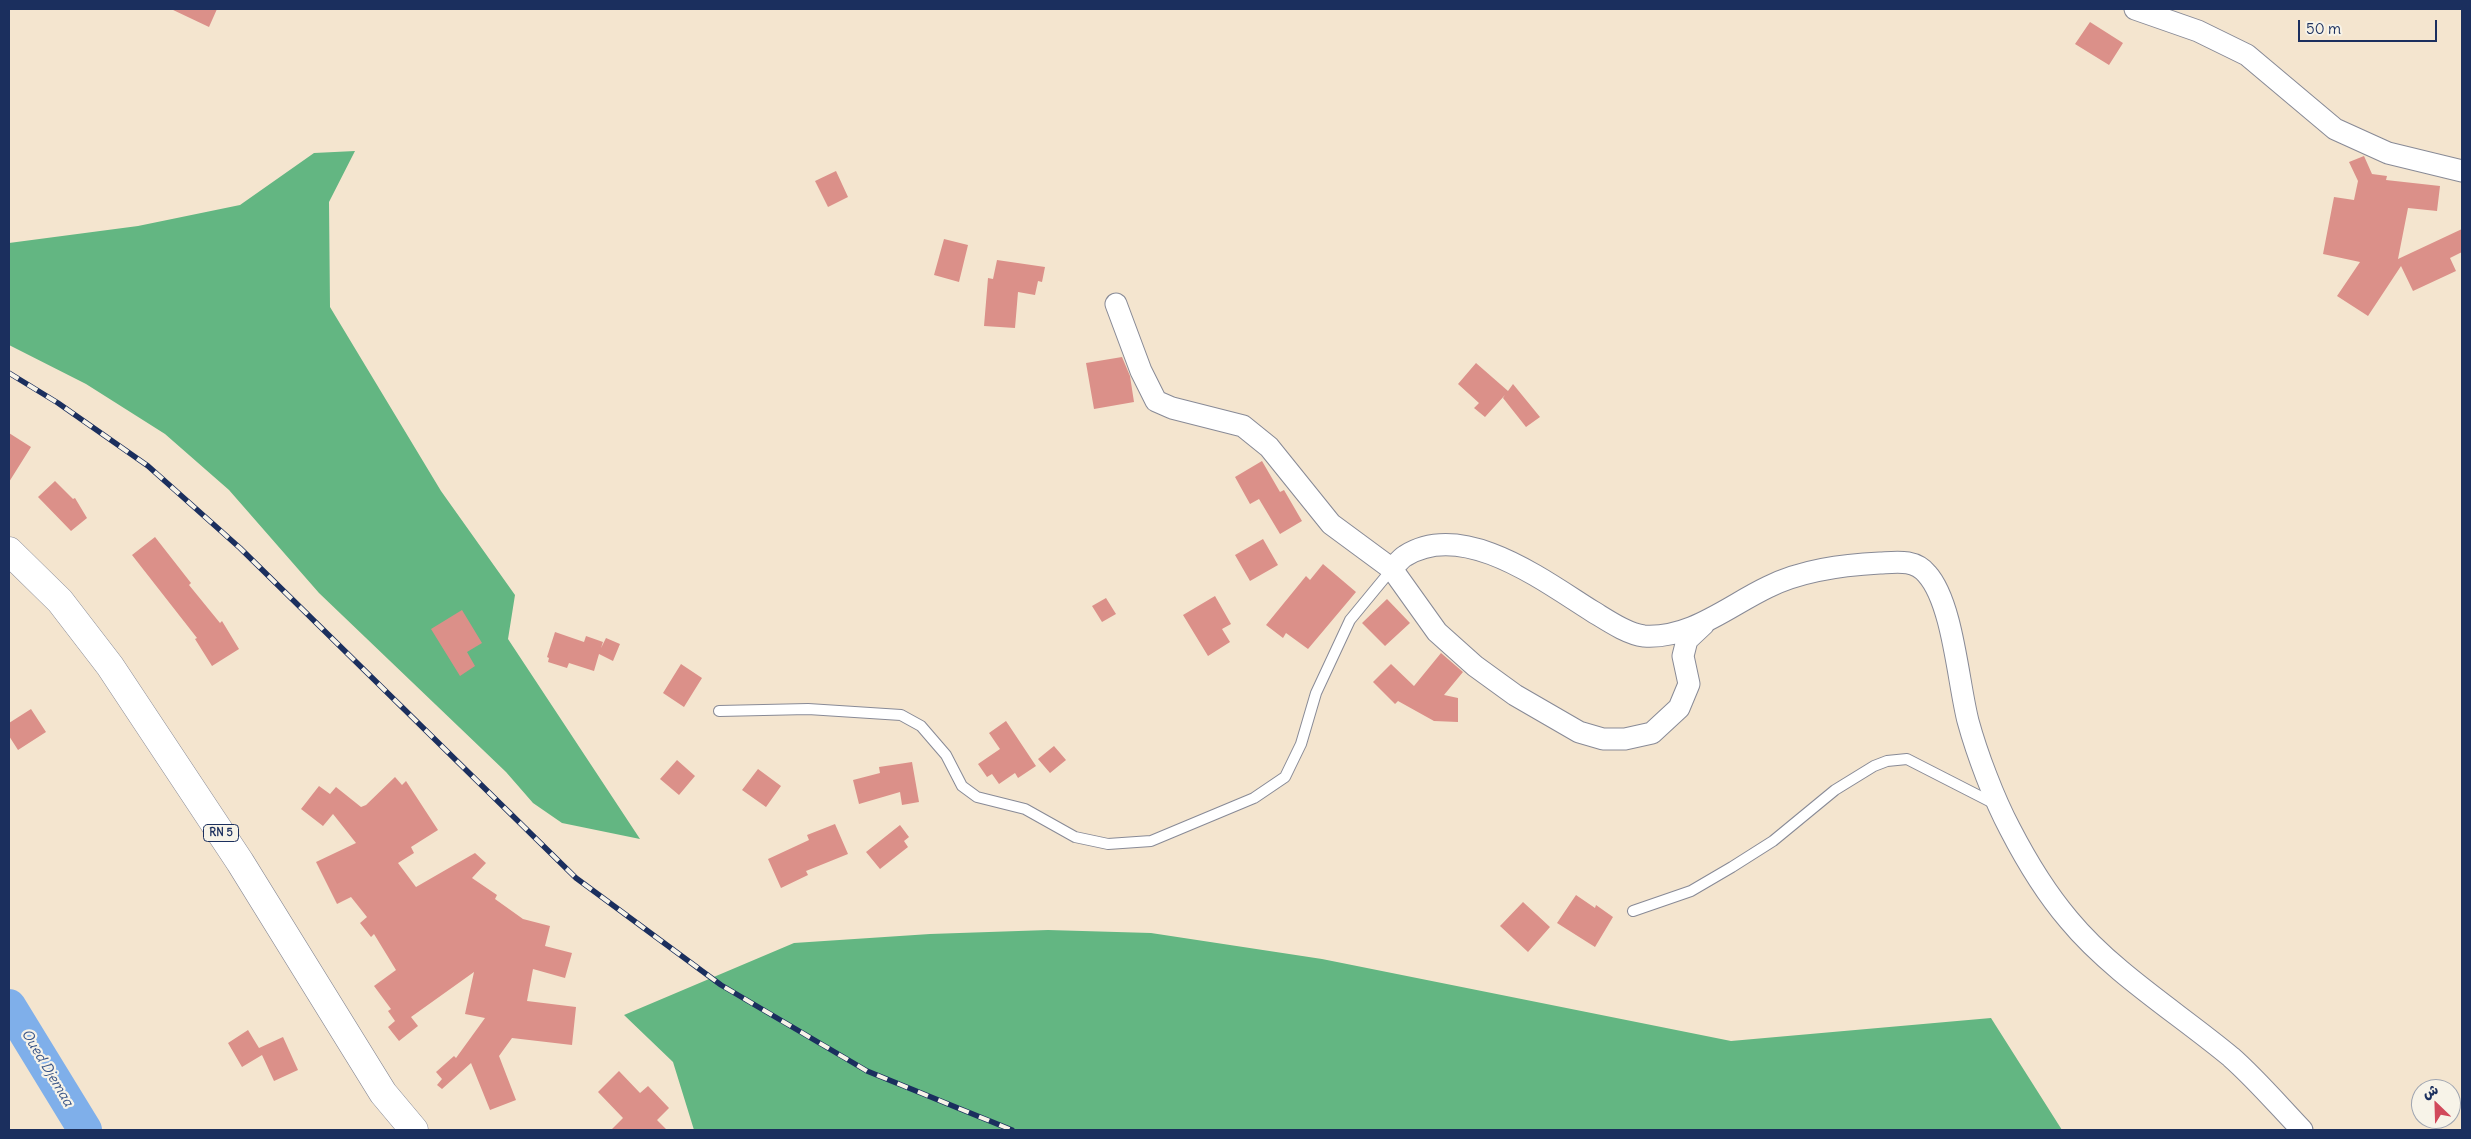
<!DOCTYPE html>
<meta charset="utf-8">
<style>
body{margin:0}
#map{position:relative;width:2471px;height:1139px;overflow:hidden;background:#f4e5cf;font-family:Delius,"Playpen Sans Arabic",sans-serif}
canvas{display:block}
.frame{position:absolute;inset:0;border:10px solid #1b2f5e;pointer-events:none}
.north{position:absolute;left:2411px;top:1079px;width:50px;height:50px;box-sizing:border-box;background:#f7f3e8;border:1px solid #9fa5b1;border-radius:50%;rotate:336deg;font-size:14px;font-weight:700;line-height:20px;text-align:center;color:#1b2f5e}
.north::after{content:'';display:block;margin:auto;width:18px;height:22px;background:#d1495b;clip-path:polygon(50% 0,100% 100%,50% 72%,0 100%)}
.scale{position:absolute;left:2298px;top:20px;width:139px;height:22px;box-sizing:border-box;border:2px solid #1b2f5e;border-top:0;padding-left:6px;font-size:15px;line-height:18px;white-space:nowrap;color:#1b2f5e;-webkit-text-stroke:4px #f7f3e8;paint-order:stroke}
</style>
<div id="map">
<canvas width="2471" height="1139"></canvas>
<div class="frame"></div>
<div class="north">ش</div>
<div class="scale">50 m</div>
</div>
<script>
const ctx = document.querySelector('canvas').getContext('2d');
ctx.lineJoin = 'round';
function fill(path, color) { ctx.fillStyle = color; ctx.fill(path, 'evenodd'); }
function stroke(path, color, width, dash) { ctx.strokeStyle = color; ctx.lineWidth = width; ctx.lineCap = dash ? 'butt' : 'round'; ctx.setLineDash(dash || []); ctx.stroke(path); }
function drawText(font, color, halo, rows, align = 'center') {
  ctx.font = font + ' Delius,sans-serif'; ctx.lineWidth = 4.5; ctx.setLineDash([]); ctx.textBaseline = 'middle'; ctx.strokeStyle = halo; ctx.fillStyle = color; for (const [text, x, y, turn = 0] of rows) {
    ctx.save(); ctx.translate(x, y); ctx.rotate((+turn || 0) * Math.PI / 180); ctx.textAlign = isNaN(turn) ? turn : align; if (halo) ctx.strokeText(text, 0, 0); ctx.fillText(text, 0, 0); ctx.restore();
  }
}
fill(new Path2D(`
 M355 151 329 202 330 307 441 491 515 595 508 639 640 839 562 823 533 803 506 772 319 593 229 490 165 434 86 384 9 345V243L138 226 240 205 314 153Z
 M1048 930 1151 933 1322 959 1731 1041 1991 1018 2062 1130H694L673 1062 624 1015 794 943 930 934Z`), '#63b682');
stroke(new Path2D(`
 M9 1006 85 1130`), '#7fafea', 34);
fill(new Path2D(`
 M171 9H217L209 27Z
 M2090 22 2123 43 2109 65 2075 44Z
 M2364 156 2372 174 2387 176 2386 180 2440 186 2437 211 2408 208 2398 259 2462 229V252L2450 258 2456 271 2413 291 2401 266 2368 316 2337 296 2360 262 2323 254 2334 197 2354 200 2358 181 2349 162Z
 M836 171 848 197 828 207 815 181Z
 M944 239 968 245 959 282 934 275Z
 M997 260 1045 267 1042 282 1038 281 1035 295 1018 292 1015 328 984 326 988 278 993 279Z
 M1122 357 1130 376 1134 402 1094 409 1086 363Z
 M1476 363 1508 391 1513 384 1540 417 1526 427 1503 398 1505 395 1485 417 1474 408 1479 403 1458 384Z
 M9 433 31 447 9 482Z
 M1262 461 1280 492 1284 490 1302 521 1280 534 1259 499 1250 504 1235 477Z
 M55 481 73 499 75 498 87 518 71 531 38 497Z
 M155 537 191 583 189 585 220 623 222 621 239 649 212 666 195 639 197 638 132 555Z
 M1263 539 1278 565 1250 581 1235 555Z
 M1323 564 1356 592 1308 649 1286 633 1283 638 1266 625 1306 576 1310 580Z
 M1215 596 1231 624 1222 629 1230 642 1208 656 1183 615Z
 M1106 598 1116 614 1102 622 1092 606Z
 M1387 599 1410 623 1385 646 1362 623Z
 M462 610 482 643 467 652 475 666 460 676 431 629Z
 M555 632 584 642 586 636 603 642 601 648 606 638 620 644 613 661 599 654 594 671 569 663 567 668 548 662 549 658 547 657Z
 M1441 653 1463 672 1444 695 1458 698V722L1434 721 1398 701 1395 704 1373 682 1391 664 1414 686Z
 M681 664 702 678 684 707 663 693Z
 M31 709 46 732 18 750 9 736V723Z
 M1006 721 1036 766 1018 778 1015 773 999 784 992 774 987 777 978 764 1000 749 989 733Z
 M1054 746 1066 760 1050 773 1038 759Z
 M677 760 695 776 679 795 660 779Z
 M912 762 919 802 902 805 900 792 859 804 853 780 880 773 879 767Z
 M758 769 781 786 766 807 742 790Z
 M395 777 402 785 406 781 438 830 411 847 414 853 398 863 416 887 475 853 486 863 472 878 497 895 495 899 523 919 550 926 545 946 572 953 565 978 533 969 527 1001 576 1007 572 1045 512 1038 499 1056 516 1100 490 1110 471 1063 442 1089 437 1085 442 1079 436 1072 454 1056 456 1058 485 1018 465 1014 474 972 411 1017 418 1026 399 1041 388 1027 395 1021 388 1011 391 1009 374 986 396 970 374 934 371 937 360 923 367 917 351 897 337 904 316 862 356 843 333 814 323 826 301 809 319 786 330 794 336 787 361 807 366 805Z
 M835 824 848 854 806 871 808 875 781 888 768 859 809 840 807 835Z
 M900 825 909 837 904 841 908 847 880 869 866 852Z
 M1576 895 1595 908 1596 905 1613 917 1595 947 1557 923Z
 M1523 902 1550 927 1528 952 1500 926Z
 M248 1030 259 1048 283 1037 298 1070 274 1081 262 1055 242 1067 228 1043Z
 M619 1071 640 1093 648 1086 669 1108 657 1120 667 1130H611L623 1118 598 1092Z`), '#db9089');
const lane = new Path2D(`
 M719 711 808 709 901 715 921 726 946 755 962 786 977 797 1025 809 1075 837 1108 844 1151 841 1254 798 1285 777 1301 744 1316 693 1350 620 1392 569
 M1633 911 1691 891 1732 867 1773 841 1835 790 1874 766 1887 761 1907 759 1995 804`);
const street = new Path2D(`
 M2135 9 2198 31 2247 55 2335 129 2388 153 2462 171
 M1116 304 1141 371 1156 401 1172 408 1243 426 1269 447 1331 524 1392 569 1437 632 1475 666 1515 695 1579 732 1603 739H1625L1652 733 1679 708 1689 684 1683 656 1687 640 1704 624
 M1392 569C1396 565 1400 559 1405 556 1463 519 1544 581 1592 611 1607 620 1627 634 1644 636 1691 639 1728 606 1768 587 1802 570 1842 565 1880 563 1897 562 1915 559 1927 574 1953 603 1958 682 1968 721 1977 754 1994 799 2010 829 2026 860 2046 893 2069 920 2112 972 2178 1013 2231 1057 2256 1079 2279 1106 2302 1130`);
const primary = new Path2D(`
 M9 551 60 601 110 666 240 862 383 1093 414 1130`);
stroke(lane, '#888a96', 12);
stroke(street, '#888a96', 23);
stroke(primary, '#888a96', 29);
stroke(lane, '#fff', 10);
stroke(street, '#fff', 21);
stroke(primary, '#fff', 28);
const rail = new Path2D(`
 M9 373 58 403 148 466 240 548 576 878 721 985 867 1071 1012 1130`);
stroke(rail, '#1b2f5e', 5.5);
stroke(rail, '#f7f3e8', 4, [11]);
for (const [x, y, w] of [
 [221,833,35]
]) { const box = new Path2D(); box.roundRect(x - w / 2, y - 8.5, w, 17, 4); ctx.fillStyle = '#f7f3e8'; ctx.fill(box); stroke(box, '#1b2f5e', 1); }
drawText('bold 11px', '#1b2f5e', null, [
 ["RN 5",221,833]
]);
drawText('italic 14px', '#395588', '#f7f3e8', [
 ["Oued Djemaa",47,1068,59]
]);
</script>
